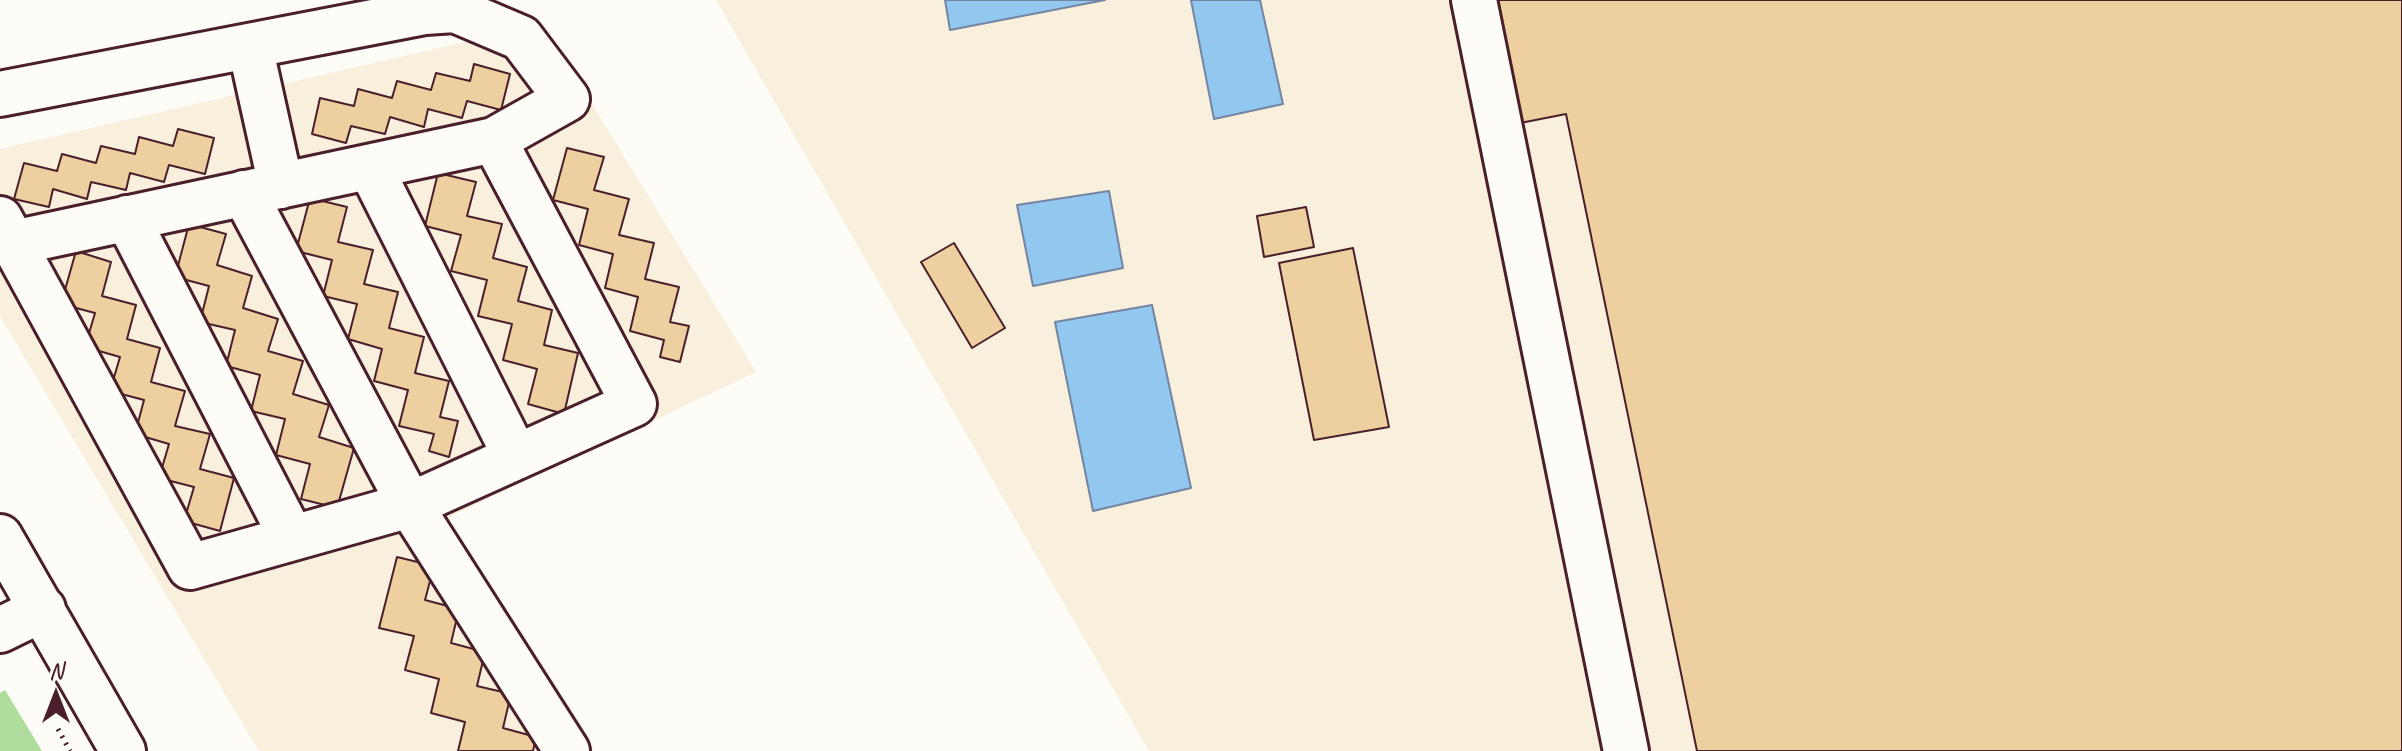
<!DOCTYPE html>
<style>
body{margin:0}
#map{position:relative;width:2402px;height:751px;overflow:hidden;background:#fdfcf7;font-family:Caveat,sans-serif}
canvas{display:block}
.north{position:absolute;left:16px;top:655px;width:80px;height:80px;-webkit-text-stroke:6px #fdfcf7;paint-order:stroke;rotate:0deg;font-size:22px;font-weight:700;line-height:32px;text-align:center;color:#4a1f2b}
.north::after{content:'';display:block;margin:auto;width:28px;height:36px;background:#4a1f2b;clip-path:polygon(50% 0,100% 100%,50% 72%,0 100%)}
</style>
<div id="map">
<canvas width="2402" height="751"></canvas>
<div class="north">N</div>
</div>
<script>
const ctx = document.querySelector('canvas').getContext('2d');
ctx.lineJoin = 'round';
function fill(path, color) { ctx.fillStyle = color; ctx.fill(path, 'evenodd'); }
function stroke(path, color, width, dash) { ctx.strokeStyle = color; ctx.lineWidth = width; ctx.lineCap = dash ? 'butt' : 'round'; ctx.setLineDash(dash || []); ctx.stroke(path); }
fill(new Path2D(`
 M716 0H2402V751H1149Z
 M543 24 756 372 441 521 593 751H259L0 316V149Z`), '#f8efdd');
fill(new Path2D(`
 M5 690 42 751H0V693Z`), '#aedd9d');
const water = new Path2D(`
 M945 0H1105L950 30Z
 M1191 0H1260L1283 104 1214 119Z
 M1109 191 1123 268 1033 286 1017 205Z
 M1152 305 1191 488 1093 511 1055 322Z`);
fill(water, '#92c7f0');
stroke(water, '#7584a1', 2);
const building = new Path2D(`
 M1484 0H2402V751H1697L1566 114 1510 125Z
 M474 64 510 74 501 110 467 101 462 118 428 109 424 127 390 117 385 134 351 126 346 143 312 134 320 98 354 106 358 89 392 98 397 81 431 90 436 73 470 81Z
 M178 129 214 138 205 174 169 165 164 182 130 173 126 190 91 182 87 199 53 189 49 207 14 199 24 163 57 171 62 154 96 163 101 146 135 154 139 137 173 146Z
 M567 148 604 157 594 190 629 199 619 235 654 243 645 279 679 287 670 322 689 326 680 362 660 357 664 340 630 331 638 297 605 288 613 254 579 245 588 209 553 200Z
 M438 173 476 182 467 216 502 224 493 258 527 267 518 301 552 310 544 345 578 353 564 414 528 404 537 369 503 360 512 324 478 316 487 280 451 271 461 235 425 226Z
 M310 198 347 207 338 242 373 250 364 284 398 292 389 328 424 337 415 373 449 381 440 417 458 421 449 457 429 451 434 434 399 426 408 390 374 381 382 349 348 339 357 304 323 296 332 260 296 251Z
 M1306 207 1314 247 1264 257 1257 216Z
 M189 224 226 234 217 265 252 276 243 308 278 319 268 351 303 361 293 394 329 405 319 437 354 448 337 508 301 499 310 464 276 455 285 419 251 411 260 375 226 366 235 330 200 322 209 286 175 277Z
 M954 243 1005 328 972 348 921 262Z
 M1353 248 1389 427 1314 440 1279 263Z
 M76 251 111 262 102 296 136 305 127 339 160 348 151 382 185 391 175 426 210 434 200 469 234 478 220 531 184 521 194 487 159 478 169 444 135 434 144 400 110 391 120 357 85 347 95 313 61 304Z
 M397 557 434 566 425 600 459 609 451 643 485 652 477 686 511 694 503 728 536 737 533 751H458L465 722 431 713 439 679 405 670 414 636 379 628Z`);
fill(building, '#eed0a0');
stroke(building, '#4a1f2b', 2);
const minor = new Path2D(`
 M1474 0 1626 751
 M250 46 281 186
 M0 94 425 12 455 10 521 38 567 99 494 140 13 243
 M370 167 516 457
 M244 193 410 505 567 751
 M127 218 292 538
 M0 219 190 567 410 505 634 404 494 140
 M0 537 123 751
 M0 630 43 609`);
stroke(minor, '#4a1f2b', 50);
stroke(new Path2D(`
 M58 729 70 751`), '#4a1f2b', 5, [2, 6]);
stroke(minor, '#fdfcf7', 44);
</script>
